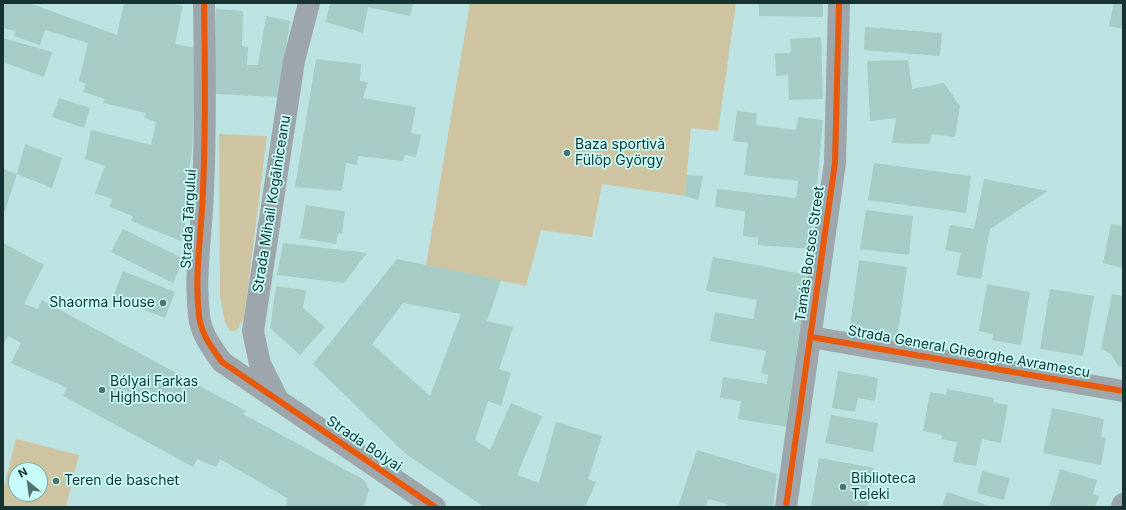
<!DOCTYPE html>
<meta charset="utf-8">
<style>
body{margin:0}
#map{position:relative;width:1126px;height:510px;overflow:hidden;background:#bce3e1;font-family:Inter,sans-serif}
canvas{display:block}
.frame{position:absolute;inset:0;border:4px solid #163331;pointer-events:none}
.north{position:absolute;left:8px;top:462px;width:40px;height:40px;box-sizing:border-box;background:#c6fdfa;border:1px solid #80acaa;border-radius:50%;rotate:331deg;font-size:11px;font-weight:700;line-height:16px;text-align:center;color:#163331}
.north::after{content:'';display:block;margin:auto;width:14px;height:18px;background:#50716f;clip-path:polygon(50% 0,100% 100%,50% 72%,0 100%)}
</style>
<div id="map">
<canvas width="1126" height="510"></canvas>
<div class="frame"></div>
<div class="north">N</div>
</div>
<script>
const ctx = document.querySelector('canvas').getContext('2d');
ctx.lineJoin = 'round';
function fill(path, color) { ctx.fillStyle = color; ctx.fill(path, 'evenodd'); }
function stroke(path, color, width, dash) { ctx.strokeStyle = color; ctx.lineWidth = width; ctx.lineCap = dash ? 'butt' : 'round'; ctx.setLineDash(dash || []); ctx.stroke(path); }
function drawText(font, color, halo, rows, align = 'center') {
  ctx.font = font + ' Inter,sans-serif'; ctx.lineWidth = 3.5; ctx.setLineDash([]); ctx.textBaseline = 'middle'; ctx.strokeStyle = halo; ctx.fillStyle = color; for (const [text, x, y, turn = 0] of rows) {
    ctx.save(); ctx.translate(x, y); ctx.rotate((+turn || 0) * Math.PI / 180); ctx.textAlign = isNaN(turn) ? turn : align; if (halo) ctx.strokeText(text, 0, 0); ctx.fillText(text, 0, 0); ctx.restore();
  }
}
fill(new Path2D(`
 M470 3H736L718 131 691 128 685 196 602 184 592 237 541 230 526 286 426 265Z
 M219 134 267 136 244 318 237 330 230 331 225 322 220 297Z
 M16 439 79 455 66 507H3V491ZM16 470H40V494H16Z`), '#cec4a1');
fill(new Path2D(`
 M3 3H29L117 35 124 3H170L183 6 175 44 196 48 192 151 186 189 185 227 181 241 131 221 133 216 110 207 112 199 95 193 105 166 85 159 91 130 151 145 156 122 144 118 146 113 103 103 105 99 83 92 86 84 79 81 88 43 45 30 40 45 14 36 16 31 3 28Z
 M330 3H413L410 16 368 7 363 33 326 22Z
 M759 3H823V17L759 16Z
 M1114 3H1123V29L1109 26Z
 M216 9 243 11 242 46 248 47 247 65H258L266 16 290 21 279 97 214 94Z
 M865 27 942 33 940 56 864 50Z
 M821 37 823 99 789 100 788 75 776 76 775 53H791L790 39Z
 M3 38 52 52 44 77 3 62Z
 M316 59 361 64 360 81 368 82 363 98 416 107 411 133 421 135 416 157 405 155 403 161 358 156 357 165 346 163 342 191 295 187Z
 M908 60 912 89 944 83 960 106 955 137 932 134 929 144 892 143 896 118 870 121 867 61Z
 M59 98 90 108 84 128 52 117Z
 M737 111 757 113 756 125 796 130 798 117 823 120 811 249 758 245V238L743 236 745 211 715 207 717 189 796 198 798 181 744 175 748 143 733 141Z
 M25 144 62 158 52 188 17 174Z
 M874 163 971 176 966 213 868 200Z
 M3 169 17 174 3 216Z
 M687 175 703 176 698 200 685 196Z
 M984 179 1048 191 990 229 981 279 956 275 961 253 945 250 950 225 974 229Z
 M306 205 345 211 342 234 338 233 336 244 300 238Z
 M866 210 913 216 909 255 860 249Z
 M1111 224 1123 226V268L1103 263Z
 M123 229 184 259 173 283 111 252Z
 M3 243 44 265 24 304 38 309 42 300 246 411 243 414 364 480 367 484 369 490 364 507H286L287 498 220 459 216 467 197 459 193 467 63 396 67 388 11 363 21 343 8 336 3 345Z
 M283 243 367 253 344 283 277 275Z
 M713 257 814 276 787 427 738 419 741 401 720 398 723 377 767 384 768 375 761 373 766 351 710 341 715 312 753 319 757 300 706 291Z
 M397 259 501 280 487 321 513 327 499 369 511 373 501 406 488 401 475 440 490 450 511 403 542 416 517 475 539 483 556 422 602 436 588 479 596 482 585 507H484L406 454 313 364ZM403 303 461 314 430 396 372 344Z
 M859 260 907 267 897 340 849 333Z
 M123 271 175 292 165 318 113 297Z
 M987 284 1030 292 1021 345 992 340 993 334 979 331Z
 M276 286 306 290 303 308 325 327 300 355 270 328Z
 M1050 289 1094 296 1083 356 1040 349Z
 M1112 294 1123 296V367L1118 366 1111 354 1101 349Z
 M838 371 878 378 875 401 858 398 855 412 832 408Z
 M947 389 994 398 993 402 1008 405 1001 443 982 439 976 466 953 462 957 442 941 439 942 435 923 431 930 392 946 395Z
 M1052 408 1104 419 1101 437 1106 438 1101 465 1043 453Z
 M831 415 878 423 873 452 825 443Z
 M697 450 777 474 773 507H726L727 504 708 499 706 507H678Z
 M819 458 874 468 868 507H811Z
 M1060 469 1097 480 1093 494 1099 496 1095 507H1049Z
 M982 471 1010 478 1004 500 977 493Z
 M947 492 993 507H942Z`), '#a7ccc5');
stroke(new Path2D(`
 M811 337 1123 391
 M786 507 835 163 839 3
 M1122 507 1123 504`), '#9da7ab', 22);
stroke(new Path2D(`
 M204 3C205 65 206 127 203 189 202 231 194 274 199 316 201 334 212 348 222 362L435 507
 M278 400 260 364 253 331 294 61 309 3`), '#9da7ab', 22);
stroke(new Path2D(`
 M204 3C205 65 206 127 203 189 202 231 194 274 199 316 201 334 212 348 222 362L435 507
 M811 337 1123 391
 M786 507 835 163 839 3`), '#e8590c', 6);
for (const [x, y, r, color] of [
 [567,153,4,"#50716f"],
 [163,303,4,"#50716f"],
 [102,390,4,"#50716f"],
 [56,481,4,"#50716f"],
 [843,487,4,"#50716f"]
]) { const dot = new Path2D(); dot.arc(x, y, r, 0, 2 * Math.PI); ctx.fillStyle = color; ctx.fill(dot); stroke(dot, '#c6fdfa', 1.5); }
drawText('14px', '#163331', '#c6fdfa', [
 ["Baza sportivă",575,145],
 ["Fülöp György",575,161],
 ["Shaorma House",155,303,"right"],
 ["Bólyai Farkas",110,382],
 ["HighSchool",110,398],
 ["Biblioteca",851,479],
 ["Teleki",851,495],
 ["Teren de baschet",64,481]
], 'left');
drawText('14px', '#163331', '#c6fdfa', [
 ["Strada Mihail Kogălniceanu",272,204,-81],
 ["Strada Târgului",189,219,-87],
 ["Tamás Borsos Street",810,254,-82],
 ["Strada General Gheorghe Avramescu",969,352,10],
 ["Strada Bolyai",364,444,34]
]);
</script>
